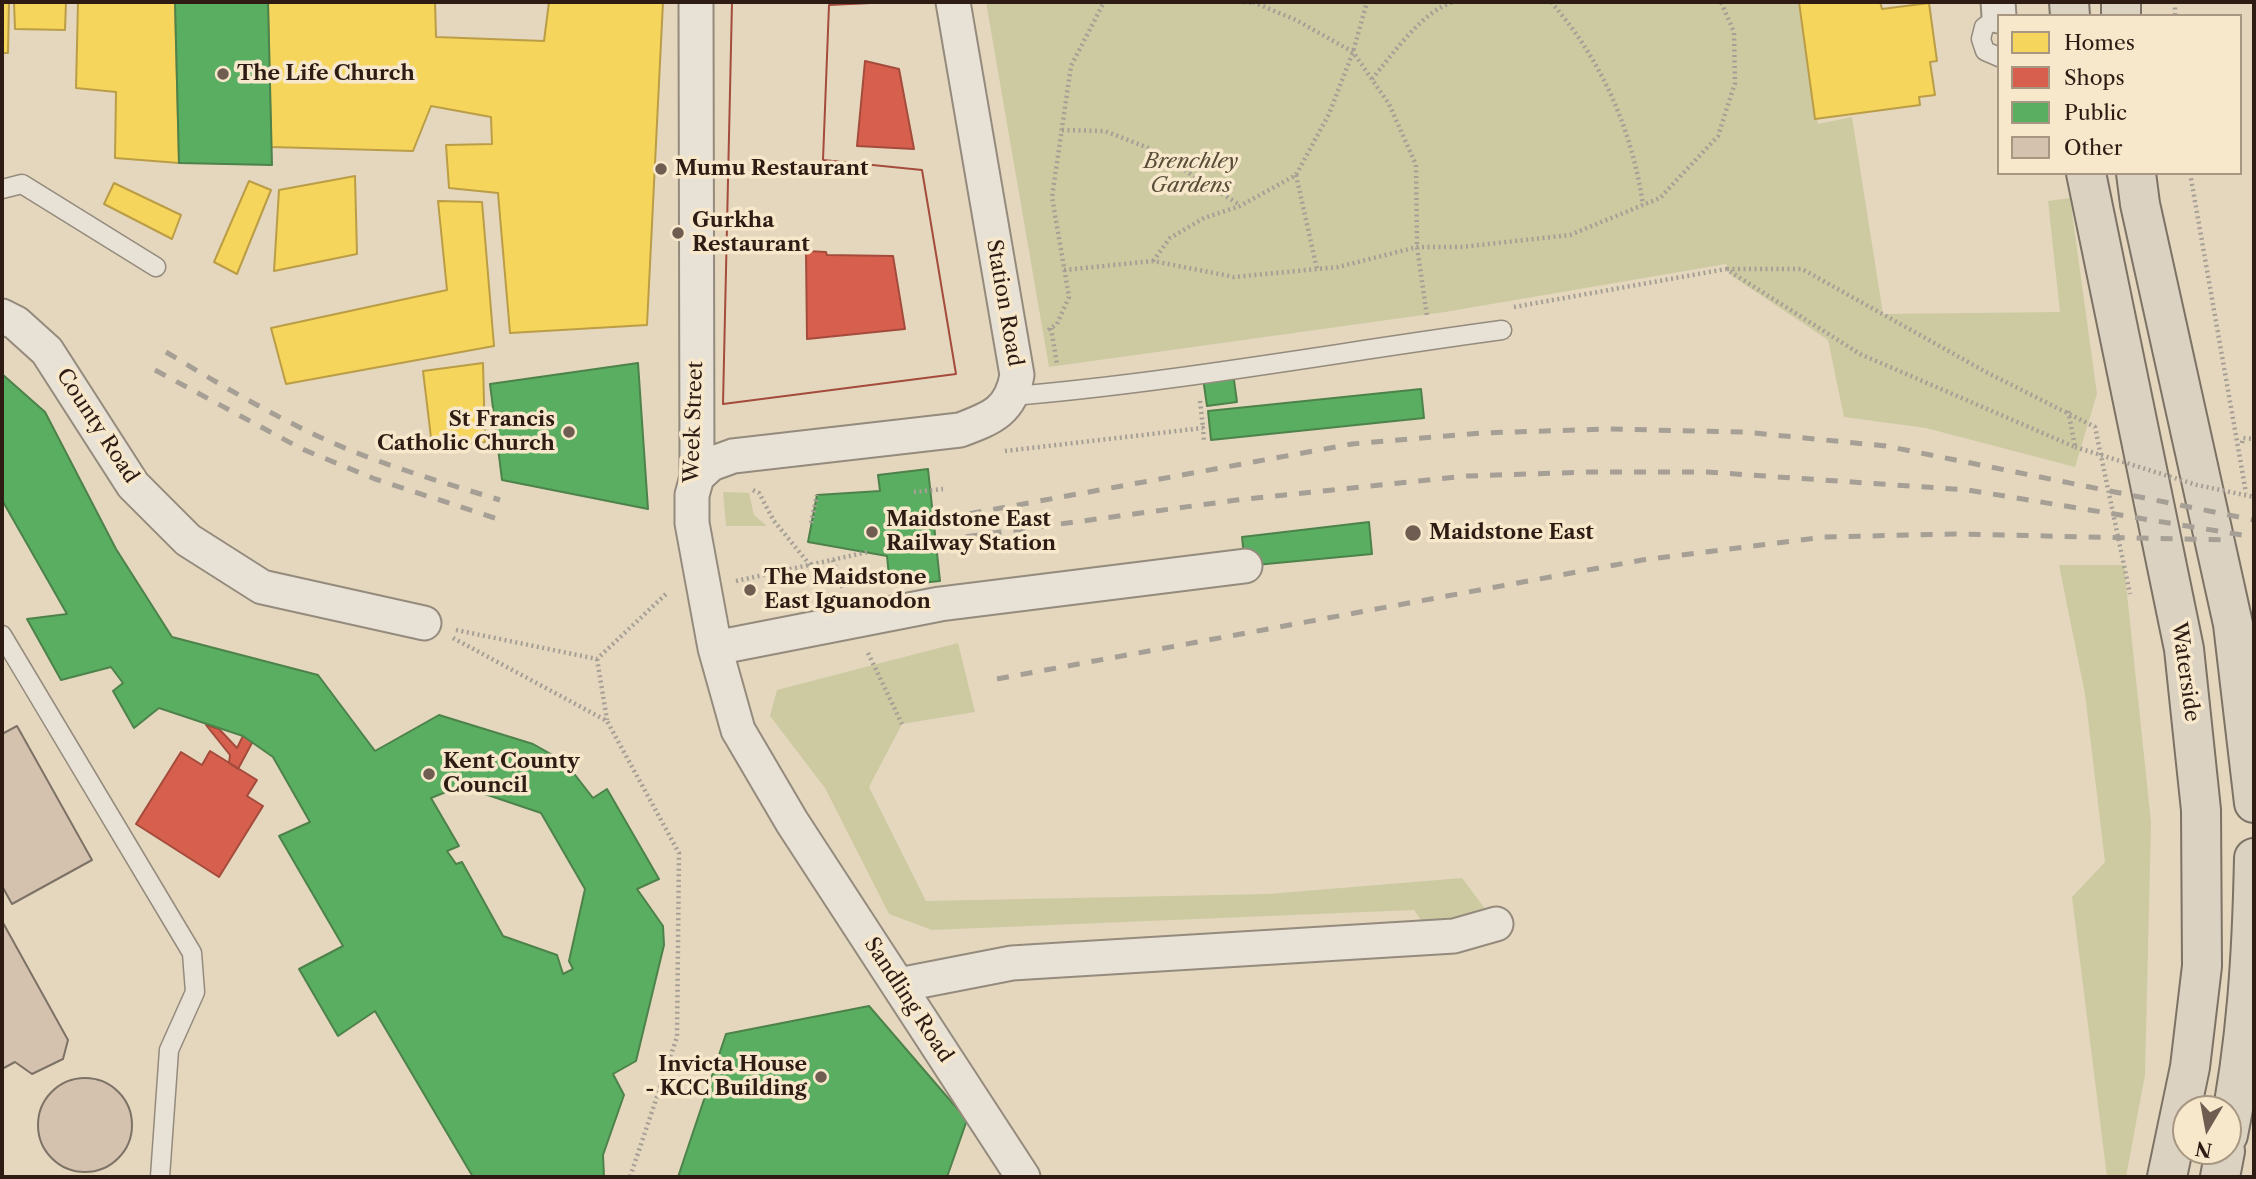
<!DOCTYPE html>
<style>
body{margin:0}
#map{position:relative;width:2256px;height:1179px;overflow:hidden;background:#e4d7be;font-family:"Libre Caslon Text",serif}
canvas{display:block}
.frame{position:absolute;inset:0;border:4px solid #2e1b14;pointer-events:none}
.legend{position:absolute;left:1997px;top:14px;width:245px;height:161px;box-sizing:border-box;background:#f7e8cb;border:2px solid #a79682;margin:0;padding:9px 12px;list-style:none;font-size:21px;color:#2e1b14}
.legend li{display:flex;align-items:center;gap:14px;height:35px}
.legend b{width:35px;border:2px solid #a79682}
.north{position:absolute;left:2172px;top:1095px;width:70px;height:70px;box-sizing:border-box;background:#f7e8cb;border:2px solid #a79682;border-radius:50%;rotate:190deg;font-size:19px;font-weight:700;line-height:28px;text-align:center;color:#2e1b14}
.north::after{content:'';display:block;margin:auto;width:24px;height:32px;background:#6e5d50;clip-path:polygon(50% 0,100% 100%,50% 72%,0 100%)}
</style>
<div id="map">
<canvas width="2256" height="1179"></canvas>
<div class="frame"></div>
<ul class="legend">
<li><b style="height:19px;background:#f6d55c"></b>Homes</li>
<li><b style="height:19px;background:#d6604d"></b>Shops</li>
<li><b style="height:19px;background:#5aae61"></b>Public</li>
<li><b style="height:19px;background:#d4c1ae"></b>Other</li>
</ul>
<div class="north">N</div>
</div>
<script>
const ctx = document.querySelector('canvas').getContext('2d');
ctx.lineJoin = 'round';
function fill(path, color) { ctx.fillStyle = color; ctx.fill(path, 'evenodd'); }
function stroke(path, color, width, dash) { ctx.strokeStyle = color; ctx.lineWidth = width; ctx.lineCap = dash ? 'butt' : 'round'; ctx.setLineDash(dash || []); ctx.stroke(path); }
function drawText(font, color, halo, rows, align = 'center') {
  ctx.font = font + ' "Libre Caslon Text",serif'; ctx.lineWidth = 7; ctx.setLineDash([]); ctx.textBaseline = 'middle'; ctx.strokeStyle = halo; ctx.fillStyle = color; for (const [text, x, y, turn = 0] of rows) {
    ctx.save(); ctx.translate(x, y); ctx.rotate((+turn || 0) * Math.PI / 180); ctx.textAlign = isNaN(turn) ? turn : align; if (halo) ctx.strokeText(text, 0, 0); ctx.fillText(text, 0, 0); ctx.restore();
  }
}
fill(new Path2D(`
 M986 2H1798L1818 124 1852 117 1883 314 2060 312 2048 201 2070 198 2097 394 2075 467 1926 428 1844 417 1828 340 1732 276 1726 264 1445 312 1049 367Z
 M723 492 749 493 754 515 767 526H726Z
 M2059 565H2124L2151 822 2145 1075 2126 1177H2107L2072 897 2105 862 2085 694Z
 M958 643 975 712 902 724 869 787 926 901 1268 894 1462 878 1489 914 1426 927 1414 910 932 930 889 914 825 788 770 716 777 690Z`), '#cdcaa2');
const homes = new Path2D(`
 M2 2H9L8 53H2Z
 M14 2H66L65 30 15 29Z
 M78 2H175L179 163 115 158 116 92 76 88Z
 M268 2H435L436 37 544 41 549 2H663L647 325 510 333 498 193 449 188 446 145 492 144 491 117 431 106 413 151 271 147Z
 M1799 2H1880L1882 9 1929 3 1937 61 1930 62 1935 95 1919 97 1920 105 1815 119Z
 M355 176 357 254 274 271 279 190Z
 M249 181 271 190 237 274 214 262Z
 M114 183 181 215 172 239 104 204Z
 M438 201 482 202 494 346 286 384 271 328 447 290Z
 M483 363 485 442 432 446 423 371Z`);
fill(homes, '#f6d55c');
stroke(homes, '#ba9d46', 2);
const shops = new Path2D(`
 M732 2H892L829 5 823 160 922 170 956 374 723 404ZM806 251 826 252 827 255 893 256 905 329 807 339Z
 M732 2H892L829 5 823 160 922 170 956 374 723 404Z
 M865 61 899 69 914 149 857 146Z
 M206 725 219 729 237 748 243 736 253 741 238 769 229 763 230 755Z
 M210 751 257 780 247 796 263 806 219 877 136 824 181 752 202 765Z`);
fill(shops, '#d6604d');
stroke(shops, '#a44b3c', 2);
const public = new Path2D(`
 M175 2H268L272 165 179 163Z
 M638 363 648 509 502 480 490 384Z
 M1233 373 1237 402 1207 406 1203 378Z
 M2 374 45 412 116 549 172 637 318 675 375 751 439 715 533 744 565 762 593 798 607 789 659 879 637 889 663 926 664 945 636 1061 613 1074 624 1095 603 1155 604 1177H473L375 1011 338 1036 299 969 343 946 279 836 310 822 273 757 243 736 159 708 134 728 113 691 123 683 111 667 61 680 27 619 67 614 2 500ZM461 786 541 813 585 889 569 961 573 969 563 974 557 955 503 936 462 862 456 864 447 851 459 846 431 798Z
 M1421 389 1424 418 1211 440 1208 411Z
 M928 469 940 581 890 586 887 556 808 542 817 495 880 491 878 475Z
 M1369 522 1372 554 1245 566 1242 537Z
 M869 1006 967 1120 947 1177H678L726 1034Z`);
fill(public, '#5aae61');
stroke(public, '#4d824a', 2);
const building = new Path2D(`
 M17 726 92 860 12 904 2 886V734Z
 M2 921 68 1040 63 1059 32 1074 15 1062 2 1069Z
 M38 1125a47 47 0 1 1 94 0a47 47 0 1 1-94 0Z`);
fill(building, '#d4c1ae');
stroke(building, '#7c7265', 2);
const lane = new Path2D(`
 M1999 17 1984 27 1981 39 1985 51 1999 57
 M2 189 22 184 156 267
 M1013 396C1177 382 1339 352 1502 330
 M2 635 192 953 195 992 169 1050 160 1177`);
const street = new Path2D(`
 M696 2 697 477 692 495V523L715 648 738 730 792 822 1023 1177
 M1998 2 1999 16
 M2 316 16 323 47 351 133 485 188 540 262 587 424 623
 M697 477 711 464 733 456 960 430C992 418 1011 411 1017 375L953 2
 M715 648 940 604 1245 566
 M899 985 1012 963 1454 936 1496 924`);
const highway = new Path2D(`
 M2069 2 2070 16
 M2121 2V16
 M2086 173 2184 649 2201 810 2202 966 2190 1067 2167 1177
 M2136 173 2140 204 2233 624 2254 803
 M2228 1135C2247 1042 2252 953 2254 858
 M2220 1177 2225 1151`);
stroke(lane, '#948b7d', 21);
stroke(street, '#948b7d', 37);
stroke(highway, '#7c7265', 42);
stroke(new Path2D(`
 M1244 2 1254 3
 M1253 2 1296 20 1353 52 1389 104 1416 165 1417 247 1427 316
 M1551 2C1601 59 1632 129 1643 205
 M2175 2V16
 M1372 79C1392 55 1424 9 1454 2
 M1062 130 1105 131 1151 149 1240 205
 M2190 173 2246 493
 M1296 175 1317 269
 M1153 261 1170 238 1204 218 1240 206 1296 175 1329 114 1353 52 1367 2
 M1727 269H1802L1986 372 2095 427 2130 594
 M1064 270 1153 261 1234 277 1338 267 1417 247H1461L1570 235 1660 198 1718 136 1735 83 1734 32 1721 2
 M1514 307 1726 269 1860 354 2075 447
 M1051 328 1057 364
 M1048 330 1057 324 1069 297 1052 197 1071 66 1104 2
 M1200 401 1203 428
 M2068 411 2075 446
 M2242 443 2243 438 2254 439
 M1005 451 1203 428 1204 441
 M753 490 759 493 774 521 810 565
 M914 492 943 489
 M811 523 817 495
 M833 560 843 589
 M736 581 868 552
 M456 630 597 659 667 593
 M453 638 607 721 679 853 677 1037 630 1177
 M868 653 902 724
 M597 659 607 720`), '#a69f95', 4.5, [2, 3.5]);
stroke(lane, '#e8e1d5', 18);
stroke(street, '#e8e1d5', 33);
stroke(highway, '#dcd2c1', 38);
stroke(new Path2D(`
 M166 352C212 380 258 407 307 431 368 461 435 480 500 500
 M155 370 302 449 375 479 501 520
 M946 518 1352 444 1481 433 1607 429 1744 432 1886 446 2254 520
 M942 540 1237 500 1467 476 1589 472H1707L1968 490 2254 537
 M997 679 1642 560 1824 537 1955 534 2230 540`), '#a69f95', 5, [12, 12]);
stroke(new Path2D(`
 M2075 447 2197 485 2254 497`), '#a69f95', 4.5, [2, 3.5]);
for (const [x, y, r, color] of [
 [223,74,7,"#6e5d50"],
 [661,169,7,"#6e5d50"],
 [678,233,7,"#6e5d50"],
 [569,432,7,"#6e5d50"],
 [872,532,7,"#6e5d50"],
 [1413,533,9,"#6e5d50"],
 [750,590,7,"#6e5d50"],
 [429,774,7,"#6e5d50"],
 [821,1077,7,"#6e5d50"]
]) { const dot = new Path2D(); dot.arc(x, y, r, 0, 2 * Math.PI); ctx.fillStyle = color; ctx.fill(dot); stroke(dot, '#f7e8cb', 2.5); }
drawText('bold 21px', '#2e1b14', '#f7e8cb', [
 ["The Life Church",237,74],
 ["Mumu Restaurant",675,169],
 ["Gurkha",692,221],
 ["Restaurant",692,245],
 ["St Francis",555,420,"right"],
 ["Catholic Church",555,444,"right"],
 ["Maidstone East",886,520],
 ["Railway Station",886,544],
 ["Maidstone East",1429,533],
 ["The Maidstone",764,578],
 ["East Iguanodon",764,602],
 ["Kent County",443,762],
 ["Council",443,786],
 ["Invicta House",807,1065,"right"],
 ["- KCC Building",807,1089,"right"]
], 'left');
drawText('italic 21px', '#584d38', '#f7e8cb', [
 ["Brenchley",1191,162],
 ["Gardens",1191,186]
]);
drawText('21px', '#2e1b14', '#f7e8cb', [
 ["Station Road",1004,303,80],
 ["Week Street",694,422,-88],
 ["County Road",97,426,57],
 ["Waterside",2185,672,82],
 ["Sandling Road",908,1000,57]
]);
</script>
